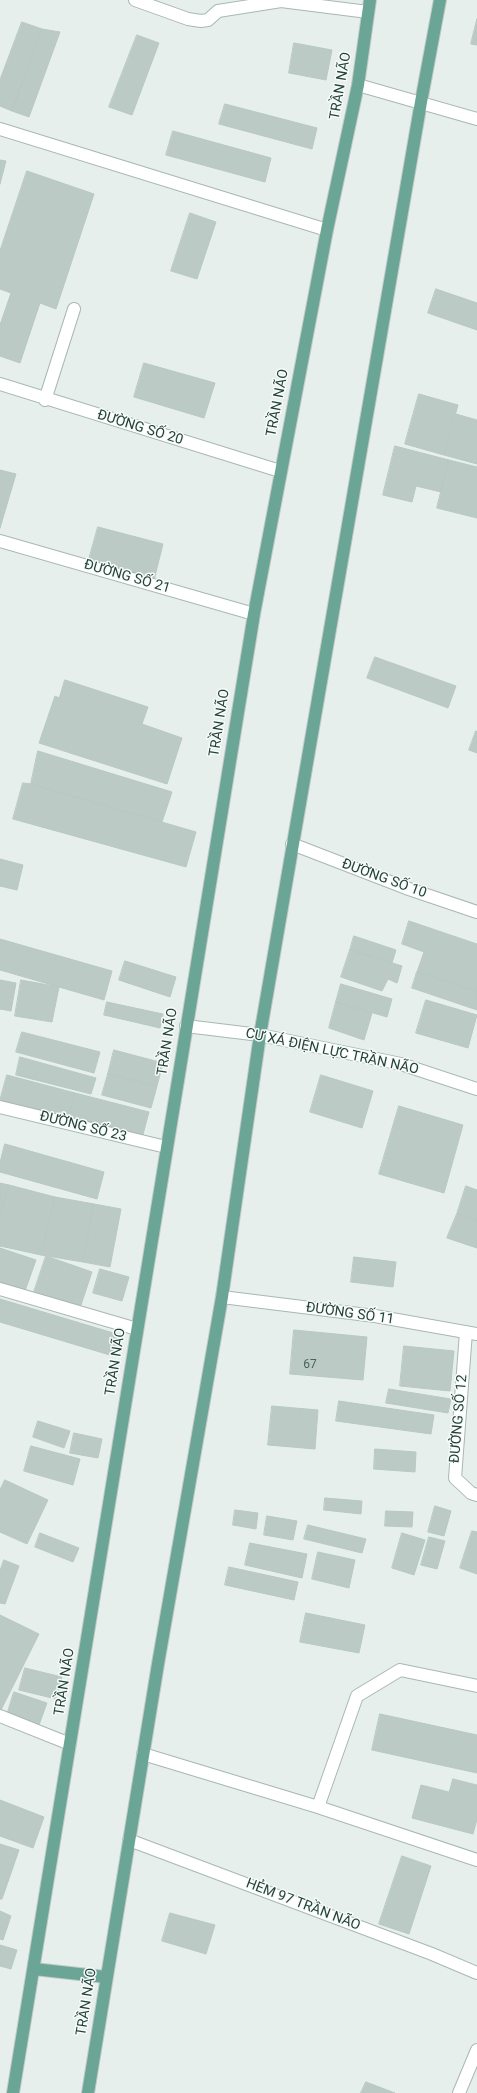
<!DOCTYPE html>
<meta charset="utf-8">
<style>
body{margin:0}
canvas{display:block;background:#e6efeb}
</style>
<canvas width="477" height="2093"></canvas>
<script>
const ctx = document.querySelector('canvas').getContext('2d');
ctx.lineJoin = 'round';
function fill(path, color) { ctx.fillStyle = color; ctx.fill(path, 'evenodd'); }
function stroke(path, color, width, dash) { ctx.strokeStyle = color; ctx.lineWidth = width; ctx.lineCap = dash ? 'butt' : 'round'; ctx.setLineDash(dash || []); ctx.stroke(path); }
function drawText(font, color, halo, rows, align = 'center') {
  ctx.font = font + ' Roboto,sans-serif'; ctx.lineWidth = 3; ctx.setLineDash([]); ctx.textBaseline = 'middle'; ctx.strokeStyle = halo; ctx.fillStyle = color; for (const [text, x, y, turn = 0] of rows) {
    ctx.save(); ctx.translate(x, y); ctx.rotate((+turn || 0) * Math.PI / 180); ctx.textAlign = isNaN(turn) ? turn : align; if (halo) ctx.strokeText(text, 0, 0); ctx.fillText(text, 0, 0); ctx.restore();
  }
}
const building = new Path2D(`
 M477 19V45L471 44Z
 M22 22 42 29 12 111 0 106V80Z
 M42 29 60 32 29 117 12 111Z
 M137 35 159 43 132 115 109 107Z
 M294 43 332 50 326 80 289 73Z
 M225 104 317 128 312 149 219 124Z
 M173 131 271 158 265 182 166 155Z
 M0 160 6 161 0 184Z
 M27 171 94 194 56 309 40 303 20 363 0 356V325L11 293 0 289V251Z
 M190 213 216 222 197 279 171 271Z
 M436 289 477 303V330L428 313Z
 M144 363 215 383 204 418 134 397Z
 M419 394 458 405 444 455 405 444Z
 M456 414 477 420V464L444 455Z
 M395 446 449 460 441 492 416 486 412 502 383 495Z
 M449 460 477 467V518L437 508Z
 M0 470 16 474 0 528Z
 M98 527 163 544 154 580 88 563Z
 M375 657 456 686 448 708 367 678Z
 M65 680 148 707 142 724 182 738 167 784 39 743 55 696 59 698Z
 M476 731 477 732V753L469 750Z
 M38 751 172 792 162 822 31 784Z
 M23 783 31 784 196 832 186 867 13 819Z
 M0 859 23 865 17 890 0 886Z
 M409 921 477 944V992L417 972 424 952 402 944Z
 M354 936 396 950 392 963 350 950Z
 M0 939 112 971 104 1000 0 970Z
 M350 950 402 966 397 983 388 979 382 991 341 977Z
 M125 961 176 977 170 997 119 980Z
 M417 972 477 992V1010L412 988Z
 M0 980 16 983 11 1011 0 1009Z
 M21 980 59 987 52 1022 15 1016Z
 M341 984 392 999 387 1017 336 1002Z
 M426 1000 477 1015 468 1048 416 1033Z
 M107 1002 163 1014 160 1028 104 1015Z
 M336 1002 372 1013 364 1040 329 1028Z
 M22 1032 100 1052 94 1073 16 1052Z
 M114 1050 163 1063 157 1086 108 1074Z
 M20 1057 96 1078 91 1094 16 1075Z
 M108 1074 157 1086 151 1108 102 1095Z
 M7 1075 75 1093 68 1119 0 1101Z
 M321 1075 373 1091 362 1128 310 1112Z
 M75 1093 149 1112 142 1138 68 1119Z
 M399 1106 463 1125 444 1193 379 1174Z
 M5 1144 104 1172 97 1199 0 1172V1163Z
 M0 1183 9 1185 0 1216Z
 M9 1185 55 1197 41 1255 0 1246V1216Z
 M466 1186 477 1190V1220L457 1214Z
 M55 1197 94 1204 83 1262 41 1255Z
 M94 1204 121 1209 110 1267 83 1262Z
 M457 1214 477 1220V1248L447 1238Z
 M0 1248 36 1260 24 1294 0 1286Z
 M46 1256 92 1272 79 1311 33 1295Z
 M354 1257 396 1262 393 1287 351 1282Z
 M100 1269 129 1277 122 1301 93 1293Z
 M0 1299 120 1335 113 1356 0 1322Z
 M294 1330 367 1337 363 1380 290 1374Z
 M404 1346 454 1351 450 1391 400 1386Z
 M389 1389 451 1399 448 1413 386 1403Z
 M339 1401 434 1415 431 1434 336 1421Z
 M272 1406 318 1410 315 1449 268 1445Z
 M38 1421 70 1431 64 1448 33 1437Z
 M74 1433 102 1439 98 1458 70 1453Z
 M31 1446 80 1459 73 1485 24 1471Z
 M375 1449 416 1452 415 1472 374 1469Z
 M5 1480 48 1500 27 1544 0 1532V1490Z
 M325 1498 362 1501 361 1514 324 1510Z
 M435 1506 451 1511 444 1536 428 1532Z
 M235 1510 258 1513 256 1529 233 1525Z
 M386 1511 413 1512 412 1527 385 1526Z
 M267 1516 297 1521 293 1540 264 1535Z
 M308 1525 366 1539 362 1553 304 1539Z
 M472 1531 477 1532V1574L460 1568Z
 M40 1533 79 1548 73 1562 35 1547Z
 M402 1533 425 1540 414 1575 392 1568Z
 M429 1537 445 1541 437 1569 421 1565Z
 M250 1543 307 1554 302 1578 245 1565Z
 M318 1552 355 1560 349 1588 312 1579Z
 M4 1560 19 1566 5 1604 0 1603V1571Z
 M229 1567 298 1582 294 1600 225 1585Z
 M306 1613 365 1625 359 1653 300 1642Z
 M0 1615 39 1634 1 1710 0 1709Z
 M25 1668 62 1677 56 1699 19 1690Z
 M14 1692 47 1703 39 1725 7 1715Z
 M380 1714 477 1735V1773L372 1750Z
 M453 1779 477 1785V1819L473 1834 412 1818 421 1785 449 1792Z
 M0 1800 44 1817 33 1848 0 1836Z
 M0 1844 19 1850 2 1899H0Z
 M402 1856 431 1866 409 1934 379 1924Z
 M0 1911 11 1916 3 1940 0 1939Z
 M170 1913 215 1925 206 1954 162 1941Z
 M0 1945 17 1950 11 1969 0 1966Z
 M366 2082 395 2093H361Z`);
fill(building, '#bbcac4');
stroke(building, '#b8c9c2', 1);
const minor = new Path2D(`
 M135 0 188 19 201 21 208 20 218 11 281 1 368 12
 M358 85 477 119
 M0 129 327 230
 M0 384 280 471
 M45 400 74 309
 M0 541 254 614
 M292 844 406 888 477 912
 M186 1026 260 1035 401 1064 477 1089
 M0 1107 166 1147
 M0 1289 137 1329
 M222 1297 375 1316 477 1334
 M466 1332 455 1478 471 1493 477 1495
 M0 1716 70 1744
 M143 1754 318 1807 477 1860
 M318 1807 357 1696 400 1670 477 1686
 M129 1840 432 1954 477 1973
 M459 2093 477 2050`);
const major = new Path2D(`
 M34 1969 106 1977
 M13 2093 254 614 327 230 358 85 370 0
 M88 2093 158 1664 222 1297 260 1035 421 102 440 0`);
stroke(minor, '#a8b8b2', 14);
stroke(major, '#c2cac8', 14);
stroke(minor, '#fff', 12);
stroke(major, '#6aa596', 12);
drawText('12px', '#4a645c', null, [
 ["67",310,1365]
]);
drawText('14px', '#24423a', '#f7fbf9', [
 ["TRẦN NÃO",341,86,-80],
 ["TRẦN NÃO",278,403,-79],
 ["ĐƯỜNG SỐ 20",140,428,17],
 ["ĐƯỜNG SỐ 21",127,577,16],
 ["TRẦN NÃO",220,723,-81],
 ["ĐƯỜNG SỐ 10",384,879,20],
 ["TRẦN NÃO",168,1042,-81],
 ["CƯ XÁ ĐIỆN LỰC TRẦN NÃO",332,1052,12],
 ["ĐƯỜNG SỐ 23",83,1127,14],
 ["ĐƯỜNG SỐ 11",350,1314,8],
 ["TRẦN NÃO",116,1362,-81],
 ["ĐƯỜNG SỐ 12",459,1419,-85],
 ["TRẦN NÃO",65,1682,-81],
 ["HẺM 97 TRẦN NÃO",303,1905,21],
 ["TRẦN NÃO",87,2002,-81]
]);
</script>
